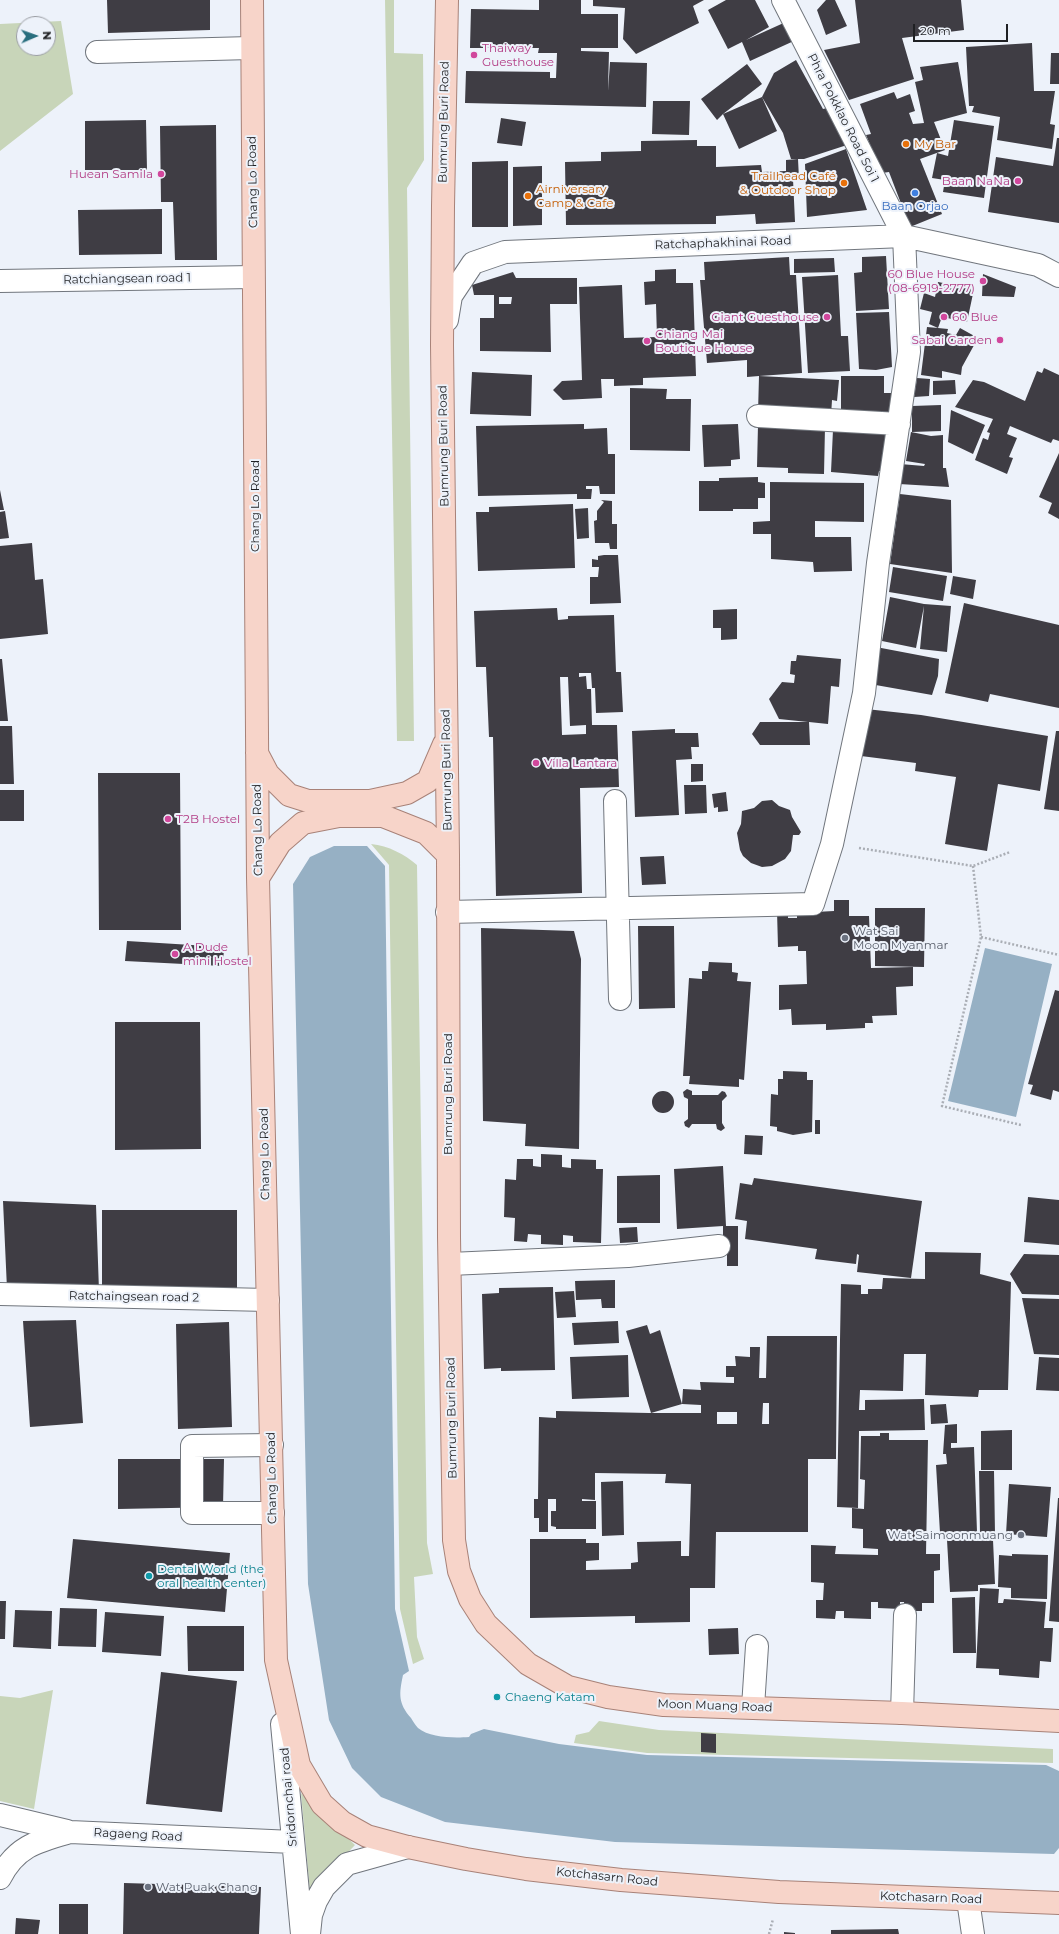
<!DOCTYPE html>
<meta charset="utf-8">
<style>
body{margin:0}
#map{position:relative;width:1059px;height:1934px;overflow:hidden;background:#edf2fa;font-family:Montserrat,sans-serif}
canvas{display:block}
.north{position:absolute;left:16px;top:16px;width:40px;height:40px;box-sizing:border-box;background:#edf2fa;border:1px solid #9b9ea4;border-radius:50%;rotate:88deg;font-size:11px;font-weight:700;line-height:16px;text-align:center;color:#1f2023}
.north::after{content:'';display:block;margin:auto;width:14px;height:18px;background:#296e7e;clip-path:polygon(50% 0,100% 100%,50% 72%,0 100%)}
.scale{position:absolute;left:913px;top:24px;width:95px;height:18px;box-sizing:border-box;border:2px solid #1f2023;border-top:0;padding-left:5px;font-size:12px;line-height:14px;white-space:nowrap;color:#1f2023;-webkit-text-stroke:3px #edf2fa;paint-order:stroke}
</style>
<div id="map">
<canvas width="1059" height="1934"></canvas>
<div class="north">N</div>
<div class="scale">20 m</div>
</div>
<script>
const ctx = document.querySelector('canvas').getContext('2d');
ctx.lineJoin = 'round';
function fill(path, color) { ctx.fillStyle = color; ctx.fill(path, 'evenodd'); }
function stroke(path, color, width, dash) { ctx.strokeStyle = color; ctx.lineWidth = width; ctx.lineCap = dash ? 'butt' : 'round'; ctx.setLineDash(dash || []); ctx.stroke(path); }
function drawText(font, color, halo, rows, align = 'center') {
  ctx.font = font + ' Montserrat,sans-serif'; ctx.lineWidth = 4; ctx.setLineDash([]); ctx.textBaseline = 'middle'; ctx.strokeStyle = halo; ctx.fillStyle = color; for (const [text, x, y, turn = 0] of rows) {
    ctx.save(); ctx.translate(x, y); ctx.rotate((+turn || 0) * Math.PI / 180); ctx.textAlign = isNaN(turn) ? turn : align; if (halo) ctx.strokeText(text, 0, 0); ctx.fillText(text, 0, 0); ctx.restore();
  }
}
fill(new Path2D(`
 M385 0H394V53L423 54 424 160 407 188 414 741H397Z
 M61 21 73 94 0 151V24ZM24 24H48V48H24Z
 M371 844C389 846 404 854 417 865L427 1543 433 1574 414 1577 417 1637 424 1659 413 1664 400 1609 389 865Z
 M53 1690 34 1809 0 1801V1696L20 1698Z
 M599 1721 659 1730 1053 1749V1763L647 1753 574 1743 576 1735 589 1732Z
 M301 1793 355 1845 310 1892Z`), '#c8d5b9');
fill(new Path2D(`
 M334 846H367L385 866 395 1609 409 1671 403 1675C399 1694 398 1703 411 1718 413 1721 415 1725 418 1728 430 1738 454 1738 469 1737L471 1734 484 1729 559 1744 647 1755 1046 1765 1059 1771V1848L1054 1854 615 1842 445 1822 381 1797 352 1768 329 1720 308 1584 293 884 310 857Z
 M985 948 1052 964 1016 1117 948 1101Z`), '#96b0c4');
fill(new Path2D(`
 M107 0H210V30L108 33Z
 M539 0H581V14H618V48H581V51L609 52 608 91 610 62 647 63 646 107 465 103 466 71 550 72V78H556L557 53H538L539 48H470L471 9 539 10Z
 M593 0H704L693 6 699 23 636 54 623 39 625 8 593 6Z
 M726 0H755L769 27 746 40 788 21 796 40 750 61 742 42 728 49 708 10Z
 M826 0H835L847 26 826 35 817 10Z
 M855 0H961L964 30 902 38 914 79 849 100 824 50 860 43Z
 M1032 43 1034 91H1055L1050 124 1055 125 1052 149 997 140 1000 117 972 112 974 106H969L966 47Z
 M1051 53H1059V84H1050Z
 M796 60 823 109 831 107 847 145 804 159H791L783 133 762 97 777 131 739 149 723 114 717 120 701 99 747 64 762 84 723 114 762 97 774 73Z
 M958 62 967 113 934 122 945 150 920 159 942 214 910 227 889 172 882 173 866 135 871 134 860 104 894 92 897 99 910 94 915 111 909 113 913 124 924 123 915 82 923 80 920 67Z
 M653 101H690L689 135 652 134Z
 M501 118 526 122 522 146 497 143Z
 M146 120 147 170H85V121Z
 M954 120 994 126 984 198 943 192 945 180 932 178 937 153 948 156Z
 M216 125 217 260H175L173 202H161L160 126Z
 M1057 138H1059V223L988 212 996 157 1053 166Z
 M697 140V146H716V167L761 165 762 172 786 171V160L798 159 799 179H793L795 222 756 224 755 214 716 216V224L566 225 565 162 601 161V152L641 151V141Z
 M846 149 867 210 807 217 805 164Z
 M508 161V227H472V162Z
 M542 166V225L513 226V167Z
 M162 209V254L79 255 78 210Z
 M886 256 889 309 856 311 854 273 862 272V257Z
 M789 257 790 275H796L802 373 759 376 839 380 837 401 832 400 831 416 758 413 759 376 747 377V360L707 363 700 280H705L704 262Z
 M834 258 835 272 794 273V259Z
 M676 269V283H693L696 376 643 378V385L614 386V379H601L602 398 563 400 553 390 562 381 582 380 579 287 622 285 624 338 657 337 656 304 645 305 644 282 655 281V270Z
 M513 272 516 278H577V304H550L551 352 480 351V318H494V295H474L472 285ZM499 297H512L511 304H499Z
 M983 274 1016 287 1014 297 982 296Z
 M838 275 841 336H848L850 371 808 373 802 277Z
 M938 282 974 289 967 322 942 317 938 328 948 329 947 333 956 335 960 328 978 338 962 367 961 375 942 371V378L921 375 927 327 938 328 929 324 932 312 920 309 924 293 935 297Z
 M889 312 892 367 876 370 859 369 856 313Z
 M1044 368 1059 375V441L1053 439 1051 443 1010 426 1007 434 1017 438 1009 457 1013 458 1007 474 975 460 983 438 988 440 990 433 987 432 993 419 955 407 973 380 984 382 1025 401 1037 371 1042 373Z
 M472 372 532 375 531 416 470 414Z
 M841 376H884V393H892V419L841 412Z
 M917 378 930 379 929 396 914 397Z
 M955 380 956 394 933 395V381Z
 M630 388 667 389 666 399H691L690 451 630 450Z
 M941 405V431L912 432V406Z
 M951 410 985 425 973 454 948 442Z
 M584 424V429L607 428 608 454H615V494H600L599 486H586V489H592L591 499H577V494L478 496 476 426Z
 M738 424 740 459 731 460V466L704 467 702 425Z
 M758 425 825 427 824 474 788 473V468L757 467Z
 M887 429 884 471H879L878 476 831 472 833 430Z
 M911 432 931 436 943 435V468H946L949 487 899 484 900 464 924 466 925 464 906 461Z
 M1059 453V519L1048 513 1052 503 1039 497Z
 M758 477V482L765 483V498H758V509H733V511H699V481H719V478Z
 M770 482 864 483V522L815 521V537H851L852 571 814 572 813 562 771 559V534H753V522L770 521Z
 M0 490 4 510H0Z
 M900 494 951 500 952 573 890 564Z
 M601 500 612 501V524H617V549H610L609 543H595L594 521 597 520V511L604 502Z
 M573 504 575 568 478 571 476 512H489V507Z
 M588 508 589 538 577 539 575 509Z
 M5 511 9 538 0 539V512Z
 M32 543 35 580 43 579 48 634 0 639V546Z
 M604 555H618L621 603 590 604V577H598L599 567H592V559L598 560V556Z
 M893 567 947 576 943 601 889 592Z
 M953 576 976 580 973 599 950 594Z
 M890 597 924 604 951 606 947 652 920 649 924 606 916 648 882 641Z
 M964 603 1059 625V708L990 694 988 702 945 693Z
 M557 608 558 620 568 619V616L614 615 616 672H621L623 712 596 713 595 688H592L591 673H579V677L586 676 587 689H591L592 725H617L619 787 580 788 582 893 496 896 493 737H489L486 667H476L474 611ZM560 677H568L570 726 586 725V734L562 735Z
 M737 609V639L721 640V628H713V610Z
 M876 647 939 659 938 676 932 695 870 684Z
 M797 655 841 659 839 687 831 686 828 724 809 722 810 745H760L752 734 760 722H808L779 719 769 699 782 682 794 683 795 675 790 674 791 661H796Z
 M0 659H2L8 721H0Z
 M866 709 921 715 1048 736 1040 791 998 784 987 851 945 844 956 777 915 771 916 763 861 756Z
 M0 726H12L14 784H0Z
 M675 729V733H698L699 747H691L692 759 676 760 679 815 635 817 632 731Z
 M1056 731H1059V811L1044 809Z
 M691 764H703V781L691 782Z
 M98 773H180L181 930H99Z
 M684 785H706L707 813 685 814Z
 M0 790H24V821H0Z
 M726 792 728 811 718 812V807L714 808 712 794Z
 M772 800 779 806 790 810 792 817 801 832 799 835H793L791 851 785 859 772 866 762 867 751 863 743 856 740 850 737 833 741 824 742 811 754 808 762 801Z
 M664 856 666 884 642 885 640 857Z
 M834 900H849V916H869L871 968 913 967V986L896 987 897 1015 872 1016 873 1023H865V1028L826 1030V1024L792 1025 791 1009 779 1010V985L807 984 806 951H798V946L778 947 777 911H788V918H797V913L834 911Z
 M875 908H925L924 967 875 966Z
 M638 926H674L675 1008 639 1009Z
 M481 928 574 931 581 959 579 1149 525 1146 526 1124 483 1121Z
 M127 941 224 947 223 966 125 961Z
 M709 962 732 963V972L738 973 737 981 751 982 744 1080 739 1079V1087L689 1084 690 1076H683L689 978 702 979V971H708Z
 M1055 990 1059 991V1092L1053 1090 1051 1100 1030 1094 1033 1085 1028 1084Z
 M115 1022H200L201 1149 115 1150Z
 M783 1071 807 1072V1080H813L812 1132 793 1135 777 1131V1127L770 1126 771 1094 778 1095V1079H783Z
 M687 1089 692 1091V1095H718L722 1091 725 1092 727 1096 722 1101V1123L725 1128 721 1131 717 1129 716 1124H692L689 1128 685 1126 684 1122 688 1119V1099L684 1097 683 1092Z
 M652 1102a11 11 0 1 1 22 0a11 11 0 1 1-22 0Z
 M815 1120H820V1134H815Z
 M745 1135 763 1136 762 1155 744 1154Z
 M541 1154 562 1155V1167L571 1168V1159L596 1160V1169H603L601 1243 573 1242V1236L563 1235V1245L541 1244V1235L528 1234 527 1242 514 1241 515 1218 504 1217 505 1179 516 1180 517 1159H533V1166L541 1167Z
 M723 1166 726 1226H738V1266H727V1244H723V1226L677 1229 674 1169Z
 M660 1175V1223H617V1176Z
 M754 1178 922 1201 911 1278 857 1272 859 1255 857 1254 856 1264 815 1259 817 1249 745 1239 747 1221 735 1219 740 1183 752 1185Z
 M1028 1197 1059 1200V1245L1024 1242Z
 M3 1201 96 1205 99 1291 7 1289Z
 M102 1210H237V1294H102Z
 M637 1227 638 1242 620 1243 619 1228Z
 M925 1252 981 1253 980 1274 1011 1282 1008 1390H979L978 1397 925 1395 926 1354H904L903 1391 860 1390 859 1410H865V1400L924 1399 925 1430 859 1431 858 1508 837 1507 841 1284 861 1285V1294H868V1289H882L883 1278 925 1279Z
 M1024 1254 1059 1255V1295L1022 1294 1010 1274Z
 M615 1280V1308H602L601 1299 576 1300 575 1281Z
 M553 1287 555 1370 501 1371V1368L484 1369 482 1294 499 1293V1288Z
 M574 1291 576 1317 557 1318 555 1292Z
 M1022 1298 1059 1299V1355L1034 1354Z
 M76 1320 83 1423 30 1427 23 1321Z
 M618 1321 619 1343 574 1345 572 1323Z
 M229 1322 232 1427 178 1429 176 1324Z
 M647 1325 650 1334 660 1330 682 1404 683 1389 701 1390 700 1382 734 1383V1377H726V1366H736L735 1356 750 1357V1347H760L759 1378H766L767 1336H837L836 1459H808V1532H716L715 1588H690V1622L635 1623V1616L530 1618V1539H586V1543H599V1560L586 1561V1570L631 1569V1563L638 1562 637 1542 681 1541V1556H689L691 1484 665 1483 666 1474 595 1473V1500L582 1499V1501H596V1529H556V1527L551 1526V1511H556V1499H548V1532H539V1518H534V1499H538L539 1417 556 1418V1411L649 1413H701V1405L682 1404 651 1413 626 1331ZM763 1403H769V1424H762ZM717 1412H737V1424H717Z
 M628 1355 629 1397 572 1399 570 1357Z
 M1039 1357 1059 1358V1391L1036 1390Z
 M946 1404 948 1423 931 1424 930 1405Z
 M957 1424V1443H951V1448L974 1447 977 1532 940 1533 936 1465 947 1464 946 1454H943L945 1425Z
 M1012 1430V1470H981V1431Z
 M880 1433H889V1440H928L926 1554H940V1570L934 1571V1603H922V1611H905L904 1602H900V1609L878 1608V1602H871V1619L844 1618V1611H836L835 1619 816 1618V1600H823L824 1583 811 1582V1545L836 1546 835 1554 878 1555V1549L863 1548V1529L852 1528V1508L864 1509 865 1480 860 1479 861 1436H880Z
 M118 1459H224L223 1507 118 1509Z
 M979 1471H994L995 1534 980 1535Z
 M623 1481 624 1535 602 1536 601 1482Z
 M1009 1484 1051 1487 1047 1537 1006 1534Z
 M1058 1498H1059V1622L1049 1621Z
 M976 1538V1541L993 1540 995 1584 978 1585V1591L950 1592 947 1540Z
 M73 1539 230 1553 225 1612 67 1598Z
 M1012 1554 1048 1555 1047 1599 1011 1598V1588L998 1587 999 1555 1012 1556Z
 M980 1588 999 1589 998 1603H1003L1004 1599 1046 1602 1044 1628H1053L1051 1662 1040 1661 1039 1678 999 1675V1669L976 1668Z
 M975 1597 976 1653H953L952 1598Z
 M0 1601H6L5 1639H0Z
 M60 1608 97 1609 96 1647 58 1646Z
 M15 1610 52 1611 51 1649 13 1647Z
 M105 1612 164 1616 161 1656 102 1652Z
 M187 1626H244V1671H188Z
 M738 1628 739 1654 709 1655 708 1629Z
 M161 1672 237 1681 222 1812 146 1804Z
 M701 1733 716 1734V1753L701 1752Z
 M124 1883 261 1887 259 1934H123Z
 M59 1904H88V1934H59Z
 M16 1918 40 1920 38 1934H15Z
 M898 1929 899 1934H831V1930Z
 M784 1932 795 1933V1934H784Z`), '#3f3d44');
const minor = new Path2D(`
 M97 52 251 48
 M0 281 253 277
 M447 320 451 296 473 263 505 252 904 236 1038 265 1059 276
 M758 416 899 424
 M615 801 620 999
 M447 912 813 904 832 844 864 693 878 563 909 352 904 236 783 0
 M450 1264 628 1256 719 1246
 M0 1294 268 1300
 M272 1445 192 1446V1513H273
 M753 1707 757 1646
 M902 1713 905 1615
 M282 1724 302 1934
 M0 1815 67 1831
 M0 1878C16 1846 38 1841 70 1832L293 1842
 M968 1900 973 1934
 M309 1934 311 1915 316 1901 324 1887 347 1864 408 1847`);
const major = new Path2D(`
 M252 0 258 878 276 1660 299 1765 322 1804 342 1822 367 1836 408 1847 466 1859 526 1869 621 1880 779 1892 1059 1903
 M447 0 443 206 442 345 448 855 449 1237 454 1540 459 1571 470 1599 486 1624 528 1664 568 1687 608 1697 664 1705 902 1713 1059 1721
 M257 753 268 774 289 795 308 801H370L407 793 428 781 444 744
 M258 878 280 843 303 823 339 816H383L426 833 448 855`);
stroke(minor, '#71767d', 24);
stroke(major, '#a88278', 24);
stroke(new Path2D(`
 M859 848 973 866 1010 852
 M973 866 981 937 942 1106 1021 1125
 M981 937 1059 955
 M769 1934 773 1919`), '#aaaeb5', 2.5, [2, 2]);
stroke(minor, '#fff', 22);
stroke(major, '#f7d4c9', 22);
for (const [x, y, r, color] of [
 [474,55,4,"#d1479c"],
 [906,144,4,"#e8710a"],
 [161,174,4,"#d1479c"],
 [1018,181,4,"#d1479c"],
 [844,183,4,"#e8710a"],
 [915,193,4,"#3f7fe0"],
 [528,196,4,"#e8710a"],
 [983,281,4,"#d1479c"],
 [827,317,4,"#d1479c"],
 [944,317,4,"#d1479c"],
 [1000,340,4,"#d1479c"],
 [647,341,4,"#d1479c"],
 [536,763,4,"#d1479c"],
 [168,819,4,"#d1479c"],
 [845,938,4,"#6b7280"],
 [175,954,4,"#d1479c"],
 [1021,1535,4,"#6b7280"],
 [149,1576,4,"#0f9aa8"],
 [497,1697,4,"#0f9aa8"],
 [148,1887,4,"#6b7280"]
]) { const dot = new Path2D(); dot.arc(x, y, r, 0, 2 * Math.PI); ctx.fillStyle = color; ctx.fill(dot); stroke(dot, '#edf2fa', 1.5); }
drawText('12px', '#b23c85', '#edf2fa', [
 ["Thaiway",482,48],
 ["Guesthouse",482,62],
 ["Huean Samila",153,174,"right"],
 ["Baan NaNa",1010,181,"right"],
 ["60 Blue House",975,274,"right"],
 ["(08-6919-2777)",975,288,"right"],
 ["Giant Guesthouse",819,317,"right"],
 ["60 Blue",952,317],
 ["Chiang Mai",655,334],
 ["Boutique House",655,348],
 ["Sabai Garden",992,340,"right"],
 ["Villa Lantara",544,763],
 ["T2B Hostel",176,819],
 ["A Dude",183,947],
 ["mini Hostel",183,961]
], 'left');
drawText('12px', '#1f2023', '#edf2fa', [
 ["Phra Pokklao Road Soi 1",843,118,63],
 ["Bumrung Buri Road",444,122,-89],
 ["Chang Lo Road",253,182,-91],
 ["Ratchaphakhinai Road",723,243,-2],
 ["Ratchiangsean road 1",127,279,-1],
 ["Bumrung Buri Road",444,446,-91],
 ["Chang Lo Road",255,506,-90],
 ["Bumrung Buri Road",447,770,-91],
 ["Chang Lo Road",258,830,-91],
 ["Bumrung Buri Road",448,1094,-90],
 ["Chang Lo Road",265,1154,-91],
 ["Ratchaingsean road 2",134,1297,1],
 ["Bumrung Buri Road",452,1418,-91],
 ["Chang Lo Road",272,1478,-91],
 ["Moon Muang Road",715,1706,2],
 ["Sridornchai road",289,1797,-95],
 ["Ragaeng Road",138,1835,3],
 ["Kotchasarn Road",607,1877,6],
 ["Kotchasarn Road",931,1898,2]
]);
drawText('12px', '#c56008', '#edf2fa', [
 ["My Bar",914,144],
 ["Trailhead Café",836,176,"right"],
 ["& Outdoor Shop",836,190,"right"],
 ["Airniversary",536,189],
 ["Camp & Cafe",536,203]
], 'left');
drawText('12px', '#366cbe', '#edf2fa', [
 ["Baan Orjao",915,206]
]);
drawText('12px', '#5b616d', '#edf2fa', [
 ["Wat Sai",853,931],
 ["Moon Myanmar",853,945],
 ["Wat Saimoonmuang",1013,1535,"right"],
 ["Wat Puak Chang",156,1887]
], 'left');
drawText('12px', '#0d838f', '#edf2fa', [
 ["Dental World (the",157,1569],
 ["oral health center)",157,1583],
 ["Chaeng Katam",505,1697]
], 'left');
</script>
